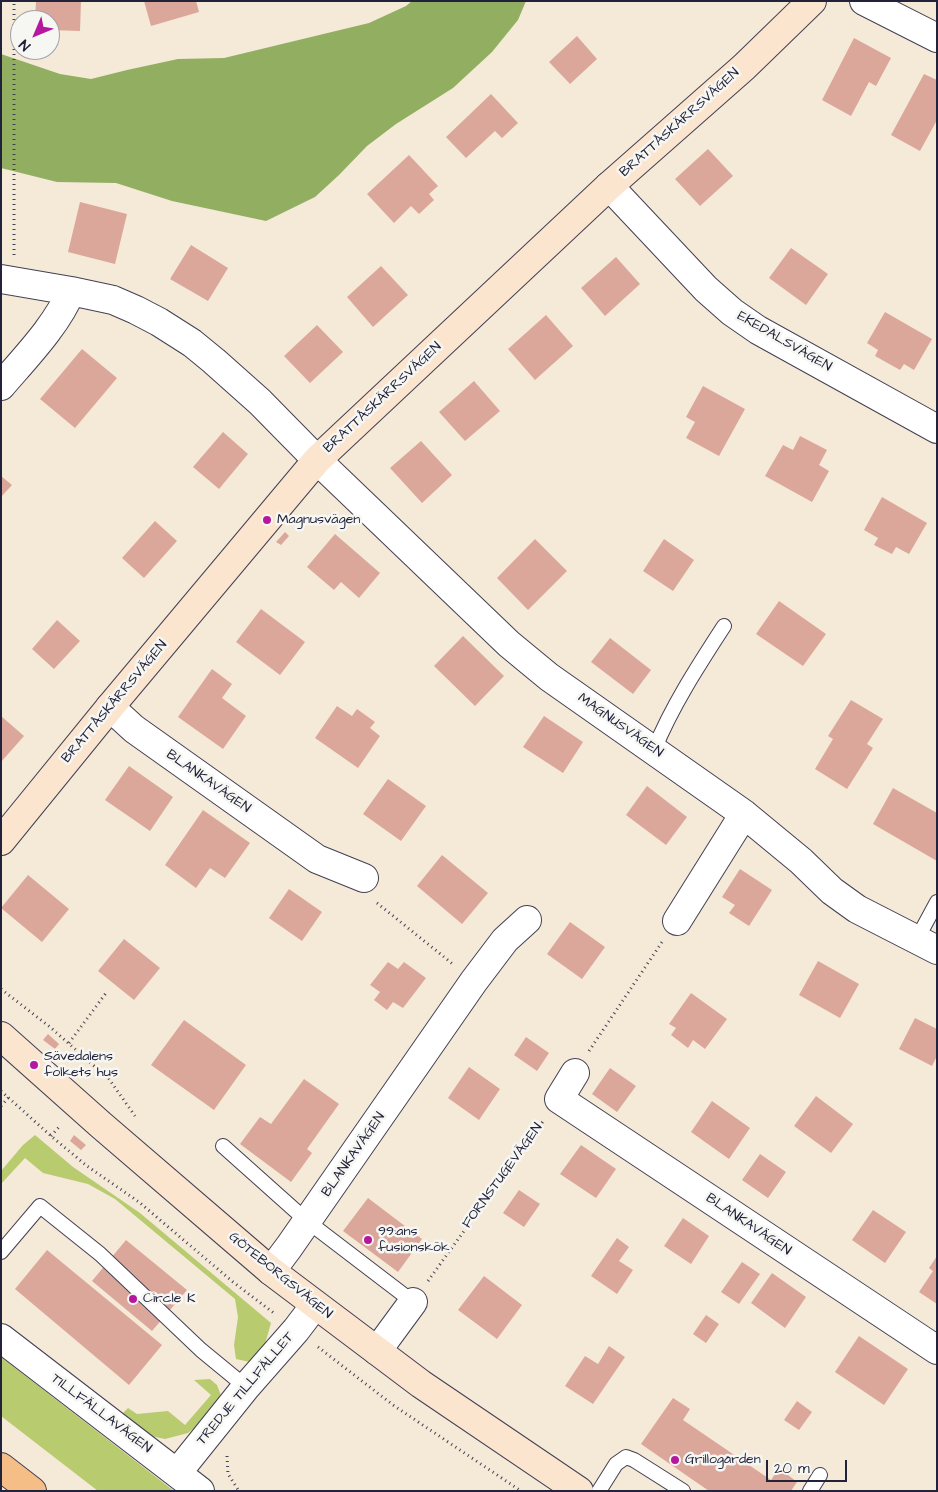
<!DOCTYPE html>
<meta charset="utf-8">
<style>
body{margin:0}
#map{position:relative;width:938px;height:1492px;overflow:hidden;background:#f5e9d8;font-family:"Architects Daughter",sans-serif}
canvas{display:block}
.frame{position:absolute;inset:0;border:2px solid #22223b;pointer-events:none}
.north{position:absolute;left:10px;top:10px;width:50px;height:50px;box-sizing:border-box;background:#f6f6f2;border:1px solid #a1a1a9;border-radius:50%;rotate:225deg;font-size:14px;font-weight:700;line-height:20px;text-align:center;color:#22223b}
.north::after{content:'';display:block;margin:auto;width:18px;height:22px;background:#b5179e;clip-path:polygon(50% 0,100% 100%,50% 72%,0 100%)}
.scale{position:absolute;left:766px;top:1460px;width:81px;height:22px;box-sizing:border-box;border:2px solid #22223b;border-top:0;padding-left:6px;font-size:15px;line-height:18px;white-space:nowrap;color:#22223b;-webkit-text-stroke:4px #f6f6f2;paint-order:stroke}
</style>
<div id="map">
<canvas width="938" height="1492"></canvas>
<div class="frame"></div>
<div class="north">N</div>
<div class="scale">20 m</div>
</div>
<script>
const ctx = document.querySelector('canvas').getContext('2d');
ctx.lineJoin = 'round';
function fill(path, color) { ctx.fillStyle = color; ctx.fill(path, 'evenodd'); }
function stroke(path, color, width, dash) { ctx.strokeStyle = color; ctx.lineWidth = width; ctx.lineCap = dash ? 'butt' : 'round'; ctx.setLineDash(dash || []); ctx.stroke(path); }
function drawText(font, color, halo, rows, align = 'center') {
  ctx.font = font + ' "Architects Daughter",sans-serif'; ctx.lineWidth = 5; ctx.setLineDash([]); ctx.textBaseline = 'middle'; ctx.strokeStyle = halo; ctx.fillStyle = color; for (const [text, x, y, turn = 0] of rows) {
    ctx.save(); ctx.translate(x, y); ctx.rotate((+turn || 0) * Math.PI / 180); ctx.textAlign = isNaN(turn) ? turn : align; if (halo) ctx.strokeText(text, 0, 0); ctx.fillText(text, 0, 0); ctx.restore();
  }
}
fill(new Path2D(`
 M35 1135 73 1167 140 1213 271 1323 265 1344 250 1362 236 1359 234 1345 238 1317 235 1299 115 1199 88 1184 43 1173 25 1158 1 1184V1171L23 1145Z
 M1 1357 174 1491H98L1 1416Z
 M210 1379 217 1385 222 1398 202 1422 188 1433 165 1439 151 1436 123 1413 128 1408 137 1414 168 1411 185 1425 211 1395 194 1380Z`), '#b8cb6e');
fill(new Path2D(`
 M412 1H526L518 20 492 52 453 88 396 124 367 146 339 175 315 197 266 221 172 201 116 183 57 182 1 168V54L60 74 91 79 127 70 178 59 224 58 369 23 406 6Z`), '#92af61');
fill(new Path2D(`
 M36 1H81L80 31 50 30V20H35Z
 M144 1H196L199 12 151 26Z
 M577 36 597 59 570 84 549 62Z
 M854 38 891 58 876 86 869 82 851 116 822 100Z
 M924 74 937 80V120L920 151 891 135Z
 M491 94 518 123 502 138 495 131 466 158 446 137Z
 M708 149 733 176 700 206 675 179Z
 M409 155 438 186 429 194 434 200 419 214 411 206 394 223 367 194Z
 M80 202 127 214 115 264 68 252Z
 M191 245 228 268 208 301 170 279Z
 M791 248 828 274 806 305 769 278Z
 M616 257 640 284 605 316 581 288Z
 M381 266 408 295 373 327 347 297Z
 M885 312 932 339 914 370 904 364 900 370 875 356 878 350 867 343Z
 M546 315 573 346 535 380 508 349Z
 M317 325 343 352 310 383 284 356Z
 M82 349 117 378 75 428 40 399Z
 M474 381 500 411 465 441 439 412Z
 M703 386 745 409 719 456 686 438 695 422 686 417Z
 M223 432 248 454 219 489 193 467Z
 M800 436 827 450 819 465 829 471 812 502 765 476 783 445 793 450Z
 M421 441 452 475 422 503 390 468Z
 M1 476 12 485 1 497Z
 M882 497 927 523 909 554 896 547 892 554 874 545 878 538 864 530Z
 M155 521 177 541 144 578 122 558Z
 M285 532 289 536 281 545 276 542Z
 M335 534 380 573 359 598 341 582 334 590 307 567Z
 M535 539 567 571 528 610 497 578Z
 M664 539 694 560 673 591 643 571Z
 M779 601 826 634 803 666 756 634Z
 M261 609 305 642 280 675 236 642Z
 M57 620 80 641 54 669 32 649Z
 M463 636 504 676 475 706 434 666Z
 M610 638 651 670 633 694 591 662Z
 M212 669 232 684 222 698 246 716 223 749 178 717Z
 M851 700 883 719 867 744 873 748 847 789 815 769 833 739 828 736Z
 M337 706 352 716 357 709 375 722 370 728 380 736 358 768 315 738Z
 M1 716 24 736 1 762Z
 M544 716 583 742 563 773 523 747Z
 M129 766 173 797 150 831 105 800Z
 M388 779 426 806 401 841 363 814Z
 M647 786 687 817 666 845 626 815Z
 M893 788 937 813V861L873 824Z
 M203 810 250 843 225 878 210 868 196 888 165 865Z
 M442 855 488 893 462 924 417 886Z
 M740 869 772 890 749 926 729 913 735 905 722 897Z
 M28 875 69 909 42 942 1 908Z
 M289 889 322 912 302 941 269 918Z
 M570 922 605 947 582 979 547 954Z
 M124 939 160 968 134 1000 98 971Z
 M818 961 859 984 840 1018 799 995Z
 M388 962 398 969 404 962 426 978 403 1008 393 1002 387 1010 374 1000 380 992 370 985Z
 M691 993 727 1019 705 1049 693 1040 688 1048 671 1035 676 1028 669 1024Z
 M915 1018 937 1029V1056L932 1066 899 1049Z
 M184 1020 246 1065 214 1110 151 1065Z
 M48 1034 59 1044 55 1049 43 1040Z
 M526 1037 549 1053 537 1071 514 1055Z
 M469 1067 500 1089 479 1120 448 1098Z
 M610 1068 636 1086 617 1112 592 1094Z
 M304 1079 339 1104 307 1149 312 1153 291 1182 240 1144 260 1117 271 1124Z
 M816 1096 853 1124 831 1153 794 1126Z
 M712 1101 750 1128 729 1159 691 1132Z
 M74 1135 86 1145 81 1150 70 1141Z
 M581 1145 616 1169 596 1198 560 1174Z
 M760 1154 786 1172 768 1198 742 1180Z
 M519 1190 540 1204 524 1227 503 1213Z
 M368 1198 422 1239 398 1272 343 1231Z
 M873 1210 906 1232 885 1263 852 1240Z
 M683 1218 709 1236 691 1264 664 1246Z
 M617 1238 629 1247 619 1261 633 1270 617 1294 591 1276Z
 M126 1240 187 1290 152 1331 92 1281Z
 M47 1250 162 1345 129 1385 15 1289Z
 M937 1256V1304L919 1292 933 1271 929 1268Z
 M742 1262 760 1274 739 1304 721 1292Z
 M772 1273 806 1297 785 1328 751 1303Z
 M484 1276 522 1305 497 1339 458 1310Z
 M706 1315 719 1324 706 1343 693 1334Z
 M859 1336 908 1369 884 1405 835 1372Z
 M609 1346 625 1357 593 1404 565 1386 585 1356 598 1364Z
 M673 1398 690 1409 683 1420 771 1480 779 1468 797 1482 791 1491H709L641 1444Z
 M797 1401 812 1412 799 1430 784 1420Z`), '#dca79b');
const lane = new Path2D(`
 M654 750C672 706 698 666 724 626
 M917 939 937 902
 M223 1146 307 1221 413 1302
 M1 1252 40 1206 100 1254 201 1350 246 1387
 M599 1491 616 1464 626 1457 634 1460 683 1491
 M810 1491 820 1475`);
const street = new Path2D(`
 M864 1 937 38
 M609 186 706 289 732 312 758 330 937 429
 M1 279 71 291 113 300 136 310 159 322 192 343 214 361 260 402 317 460 509 644 549 677 744 814 801 861 832 891 857 909 937 950
 M1 386C24 359 58 324 71 291
 M110 707 134 729 317 859 364 878
 M677 921 744 814
 M575 1073 559 1099 937 1350
 M271 1271 289 1247 474 981 505 940 527 920
 M1 1338 200 1491
 M377 1351 413 1302
 M177 1473 246 1387 296 1330 315 1305`);
const secondary = new Path2D(`
 M1 841 110 707 317 460 609 186 744 67 812 1
 M1 1036 101 1125 271 1271 421 1384 579 1491`);
const highway = new Path2D(`
 M1 1467 32 1491`);
stroke(lane, '#424053', 16);
stroke(street, '#424053', 30);
stroke(secondary, '#424053', 30);
stroke(highway, '#424053', 30);
stroke(new Path2D(`
 M14 255V1
 M377 903 454 965
 M1 989 50 1027 109 1079 135 1116
 M69 1043 106 993
 M589 1051 662 942
 M1 1091 51 1136 87 1166 139 1202 233 1282 275 1314
 M1 1106 9 1097
 M51 1136 60 1126
 M428 1281 544 1120
 M318 1347 393 1405 521 1491
 M227 1456 228 1474 239 1491`), '#424053', 3, [1, 4]);
stroke(lane, '#fff', 14);
stroke(street, '#fff', 28);
stroke(secondary, '#fbe5cf', 28);
stroke(highway, '#f6be87', 28);
for (const [x, y, r, color] of [
 [267,520,5,"#b5179e"],
 [34,1065,5,"#b5179e"],
 [368,1240,5,"#b5179e"],
 [133,1299,5,"#b5179e"],
 [675,1460,5,"#b5179e"]
]) { const dot = new Path2D(); dot.arc(x, y, r, 0, 2 * Math.PI); ctx.fillStyle = color; ctx.fill(dot); stroke(dot, '#f6f6f2', 2); }
drawText('14px', '#22223b', '#f6f6f2', [
 ["BRATTÅSKÄRRSVÄGEN",680,123,-42],
 ["EKEDALSVÄGEN",784,342,30],
 ["BRATTÅSKÄRRSVÄGEN",383,398,-43],
 ["BRATTÅSKÄRRSVÄGEN",115,702,-50],
 ["MAGNUSVÄGEN",620,726,35],
 ["BLANKAVÄGEN",208,782,35],
 ["BLANKAVÄGEN",354,1155,-55],
 ["FORNSTUGEVÄGEN",503,1176,-54],
 ["BLANKAVÄGEN",748,1225,34],
 ["GÖTEBORGSVÄGEN",280,1276,39],
 ["TREDJE TILLFÄLLET",246,1389,-50],
 ["TILLFÄLLAVÄGEN",101,1414,37]
]);
drawText('14px', '#22223b', '#f6f6f2', [
 ["Magnusvägen",277,520],
 ["Sävedalens",44,1057],
 ["folkets hus",44,1073],
 ["99:ans",378,1232],
 ["fusionskök",378,1248],
 ["Circle K",143,1299],
 ["Grillogården",685,1460]
], 'left');
</script>
